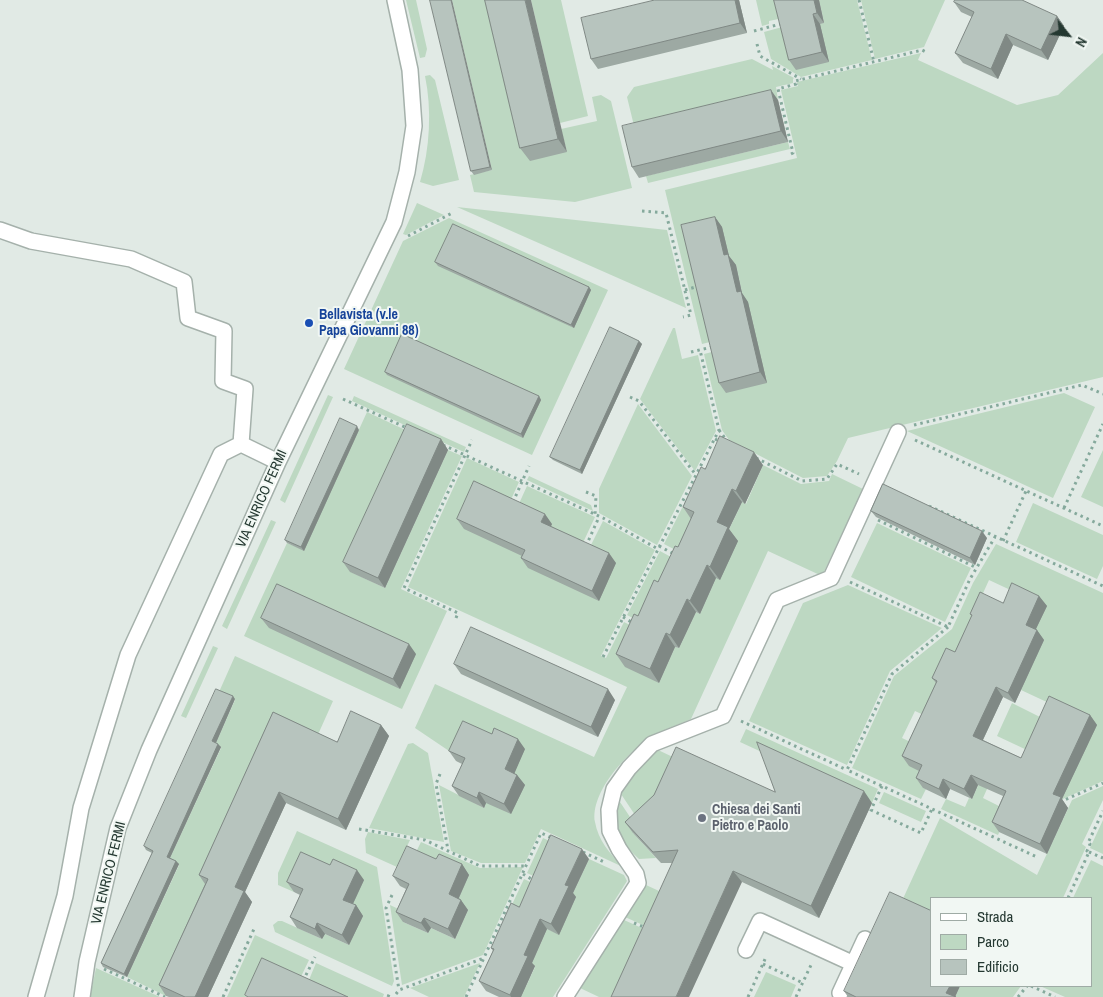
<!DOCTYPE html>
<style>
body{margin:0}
#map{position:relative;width:1103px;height:997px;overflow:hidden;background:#e1eae5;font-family:"Archivo Narrow",sans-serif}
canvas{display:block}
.legend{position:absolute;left:930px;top:897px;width:162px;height:90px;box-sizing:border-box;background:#f1f7f3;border:1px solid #9faba5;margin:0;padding:6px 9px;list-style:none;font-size:15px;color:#243831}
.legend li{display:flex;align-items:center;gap:10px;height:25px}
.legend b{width:25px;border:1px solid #9faba5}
.north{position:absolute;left:1043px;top:10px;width:50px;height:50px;-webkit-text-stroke:4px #f1f7f3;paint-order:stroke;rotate:119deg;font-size:14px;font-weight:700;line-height:20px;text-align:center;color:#243831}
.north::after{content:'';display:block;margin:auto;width:18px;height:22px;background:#243831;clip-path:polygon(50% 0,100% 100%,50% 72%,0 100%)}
</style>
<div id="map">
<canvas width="1103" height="997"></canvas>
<ul class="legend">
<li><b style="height:6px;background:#fff"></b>Strada</li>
<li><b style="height:14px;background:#bdd8c2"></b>Parco</li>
<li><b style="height:14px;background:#b7c4be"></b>Edificio</li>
</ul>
<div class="north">N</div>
</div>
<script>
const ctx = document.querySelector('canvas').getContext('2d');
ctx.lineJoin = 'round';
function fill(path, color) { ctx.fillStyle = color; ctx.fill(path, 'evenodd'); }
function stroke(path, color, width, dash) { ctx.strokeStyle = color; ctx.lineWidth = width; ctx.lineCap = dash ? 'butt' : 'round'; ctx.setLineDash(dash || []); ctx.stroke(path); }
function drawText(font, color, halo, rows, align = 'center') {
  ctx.font = font + ' "Archivo Narrow",sans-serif'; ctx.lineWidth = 4; ctx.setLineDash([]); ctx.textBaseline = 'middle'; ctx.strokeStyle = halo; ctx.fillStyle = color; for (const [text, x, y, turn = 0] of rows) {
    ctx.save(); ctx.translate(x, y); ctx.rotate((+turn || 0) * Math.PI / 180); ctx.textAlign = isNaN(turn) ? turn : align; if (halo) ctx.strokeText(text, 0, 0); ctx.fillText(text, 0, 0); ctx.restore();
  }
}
fill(new Path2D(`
 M406 0H416L427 49 425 57 420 58Z
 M452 0H491L567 152 561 129 597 121 592 97 601 95 611 101 632 188 575 202 474 192 470 175 492 170Z
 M531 0H561L588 116 560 123Z
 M756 0H784L788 17 769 21V24L762 26Z
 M819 0H857L872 60 801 77 771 59 764 32 786 26 824 23Z
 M861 0H945L924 47 875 59Z
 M921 53 918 60 1017 105 1058 95 1103 53V377L848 438 837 461 827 476 803 478 729 440 722 430 704 354 716 351 744 302 736 265 714 341 702 344 665 190 797 158 781 90 798 86 797 82Z
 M752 59 773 70 772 66 794 78 793 79V83L776 87 778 100 636 134 627 97 634 87Z
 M430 75 435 80 459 180 433 186 420 182C430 149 432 109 425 76Z
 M788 142 790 149 648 183 646 176Z
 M417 203 444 215 406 235 403 234Z
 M457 207 667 230 686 308Z
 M449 218 608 290 532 455 344 369 403 241Z
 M673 328H675L682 359 698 355 716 431 695 471 640 399Z
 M1064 393 1095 407 1053 498 907 431Z
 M328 395 333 397 285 503 280 500Z
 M354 396 466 447 464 452 352 401Z
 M638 404 692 476 657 545 599 513V489Z
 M367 412 414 434 351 572 385 588 448 450 462 456 401 589 447 611 402 709 244 636 287 543 304 550Z
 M1103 450V507L1081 497Z
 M467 458 519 482 509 504 588 551 603 521 655 550 601 656 606 658 624 622 642 631 659 683 675 647 679 648 696 612 700 614 716 578 726 536 742 502 746 504 763 465 801 484 829 481 832 474 863 489 822 576 768 551 691 719C678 725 664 729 652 737 628 751 590 792 595 822 598 840 610 854 623 867L541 829 525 863H481L451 851 439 785 484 808 486 803 458 757 415 728 435 684 594 757 627 687 408 587Z
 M529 476 591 505 593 511 527 480Z
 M695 482 689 557 664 544Z
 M527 486 595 517 581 547 517 508Z
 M1033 503 1103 535V566L1097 579 1016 542Z
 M271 520 276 522 227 629 222 626Z
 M877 523 971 568 945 622 851 577Z
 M996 544 1103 593V781L1056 802 1096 725 1021 690 1033 635 1019 594 989 580 940 688 960 732 915 711 902 738 919 746 929 775 923 788 926 789 921 799 852 768 894 676 952 629 973 583Z
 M660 551 682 563 648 626 627 615Z
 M848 585 942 628 890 671 847 765 749 721 803 603Z
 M213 646 218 648 186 718 181 716Z
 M235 656 333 701 316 739 166 996 127 977 179 865 169 860 221 748 215 745 235 700 219 692Z
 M1012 703 1044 719 1029 751 997 736Z
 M746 729 878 789 872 803 740 742Z
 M413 743 428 753 444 842 369 828 408 744Z
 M656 749 677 759 639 821 621 794 634 770Z
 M985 770 987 789 983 798 1001 807 1013 801 998 835 941 809 946 799 965 807 969 798 972 799Z
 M1103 786V800L1082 844 1086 847 1063 898H932V918L901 903 940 818 1037 875 1072 800Z
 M884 792 926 811 921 822 879 803Z
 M618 799 638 829 633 833 656 858 639 859C617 838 614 830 618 799Z
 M1103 820V854L1090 848Z
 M297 831 377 867 394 981 392 986 275 932 273 925 278 921H282L322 939 325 934 349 945 309 862 294 892 278 885V873Z
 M368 832 410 840 397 867 366 853 365 839Z
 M543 838 558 845 542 880 527 873Z
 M421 842 480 868 523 867 483 955 402 985 390 905 407 913 403 922 428 933 431 928 455 939 468 910 414 856Z
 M589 859 624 875 627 881 553 997H521L535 967 531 965 547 929 559 934 576 897 572 895Z
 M1091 860 1103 866V997H1065L1040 986H1092V898H1073Z
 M524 879 539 886 493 945Z
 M646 885 670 896 654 930 625 917Z
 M624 920 653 933 624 997H599L580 988Z
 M255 935 309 960 298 983 259 997H227Z
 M316 963 384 994 383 997H328L306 987Z
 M480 963 464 997H429L410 988Z
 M96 968 160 997H90Z
 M766 972 796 985 791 997H754Z
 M960 986H1021L1013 997H955Z`), '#bdd8c2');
const minor = new Path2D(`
 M0 230 31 241 131 259 184 282 188 318 224 331 223 381 245 389 241 444 278 462
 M746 950 760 921 854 964
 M840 993 865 939
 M36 997 65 896 81 808 128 655 221 454 241 444
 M82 997 87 962 118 828 149 750 278 462 394 222 407 172 414 126 410 70 395 0
 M565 997 638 883 636 874 619 849 610 831 609 810 614 789 629 768 652 744 723 716 777 600 831 578 898 432`);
stroke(minor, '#a5b1ab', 18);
stroke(new Path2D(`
 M859 0 874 62
 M754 31 784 23
 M757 44 760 56 801 79
 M791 154 793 153 778 89 796 84 795 81 922 50 928 53
 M642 211 666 213 691 315 683 317
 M408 236 454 212
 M685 290 699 286
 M691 352 712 347
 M630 397 639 401 696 475
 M343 399 407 428
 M914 425 1082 385 1103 394
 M719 430 727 441
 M715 439 721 442
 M915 440 1103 526
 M443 445 603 518 658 549
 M756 458 802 481 827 479 837 464 859 474
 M586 492 596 496 595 515
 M513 502 529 466
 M929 506 1103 586
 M1064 508 1103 424
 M878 520 977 568
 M1003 541 1026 491
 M586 546 599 517
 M659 546 674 554
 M850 582 948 627 970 579 995 537
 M623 617 633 623
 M456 618 458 613 404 588 472 440
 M948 627 892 674 847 770 1037 857
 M603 657 719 430 700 350
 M741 721 847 770
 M440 774 436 784 448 850
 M882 786 871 810 921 833 932 809
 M1060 802 1103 783
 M359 829 425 840 480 866H526
 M583 852 604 862
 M1089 852 1103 858
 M523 874 533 880
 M392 895 386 908 399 990
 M1068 898 1089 852 1087 851 1090 844 1088 843 1103 811
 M634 923 646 928
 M763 964 803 983
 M104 969 165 997
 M303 981 315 957
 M1031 986 1055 997
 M396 994 399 990 484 958
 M223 997 254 929
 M388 997 390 992
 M466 997 541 833 552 838
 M748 997 766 957
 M796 997 811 965
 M1018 997 1027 986`), '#85a99c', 3, [2.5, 4]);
stroke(minor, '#fff', 15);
fill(new Path2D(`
 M430 0 492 170 474 175 471 171Z
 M485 0 567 152 530 161 520 148Z
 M655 0H739L747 33 598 69 591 59Z
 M774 0H819L824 23 820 24 829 62 796 70 789 60Z
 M954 2 1057 16 1064 26 1048 60 1013 45 998 79 963 63 955 53 972 17 961 12Z
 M778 100 788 142 639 178 632 167Z
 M715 217 722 227 729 256 736 265 742 293 748 302 767 383 726 393 719 383Z
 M435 262 589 287 591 290 574 328 438 266Z
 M639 341 642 344 582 474 553 460 550 457Z
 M385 372 539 396 541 400 523 438 387 375Z
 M359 430 304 551 287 543 285 540Z
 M441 439 448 450 385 588 350 572 343 562Z
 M763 465 745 504 742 502 729 529 738 541 720 580 716 578 700 614 696 612 679 648 675 647 659 683 625 667 616 654 678 547 691 519 683 507 705 469Z
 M871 511 987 538 975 565 876 517Z
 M457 519 552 524 551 526 616 563 599 601 528 568 521 558 522 556 464 529Z
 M1039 596 1047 606 1036 629 1044 640 1015 703 1003 697 983 740 1021 758 1090 715 1097 725 1062 799 1068 808 1047 854 999 832 992 822 1003 796 978 785 972 799 950 789 946 799 923 788 916 778 919 771 909 766 902 756 936 683 932 678 955 652 972 616 970 614 1003 603Z
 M261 618 416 654 400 689 269 628Z
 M454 664 615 700 598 737 461 674Z
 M235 699 216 743 221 747 170 858 176 861 179 864 127 977 103 967 101 963 152 853 146 850 144 846Z
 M273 712 337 742 381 725 389 736 346 830 286 803 245 892 252 902 208 997H169L166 996 159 985 205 884 199 875Z
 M525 749 514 773 517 775 525 785 511 814 486 803 484 808 459 796 452 786 462 764 456 761 449 751Z
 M775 792 872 803 819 918 742 882 672 863H661L633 833 625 822Z
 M436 859 462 864 469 875 459 898 468 910 455 939 431 928 428 933 403 922 396 912 406 889 400 886 393 876Z
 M589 859 573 893 576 897 559 935 547 929 532 963 535 966 521 997H499L486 991 479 981 493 951 491 948 519 907Z
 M330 865 364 880 353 904 356 905 363 916 349 945 325 934 322 939 297 928 290 917 300 895 294 892 287 882Z
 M932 986H960L955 997H956H848L844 991Z`), '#9da9a3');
fill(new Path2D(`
 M451 0H452L492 170 490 167Z
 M525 0H531L567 152 558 139Z
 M735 0H739L747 33 740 23Z
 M814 0H819L824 23 817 13Z
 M813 14 820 24 829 62 822 52Z
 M1057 16 1064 26 1048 60 1041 50Z
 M1006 34 1013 45 998 79 991 69Z
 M771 90 778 100 788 142 781 131Z
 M715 217 722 227 729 256 736 265 742 293 748 302 767 383 760 372 737 292 724 255Z
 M589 287 591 290 574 328 571 325Z
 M639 341 642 344 582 474 580 470Z
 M539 396 541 400 523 438 521 434Z
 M357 426 359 430 304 551 301 547Z
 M441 439 448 450 385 588 378 578Z
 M754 452 763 465 745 504 736 491Z
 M732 489 742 502 729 529 738 541 720 580 710 567 717 522Z
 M545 514 552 524 548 532 541 522Z
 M982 531 987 538 975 565 970 558Z
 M609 553 616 563 599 601 592 591Z
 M707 565 716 578 700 614 690 601Z
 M1039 596 1047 606 1033 635 1026 625Z
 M687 599 696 612 679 648 670 635Z
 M1037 630 1044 640 1015 703 1008 693Z
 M666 633 675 647 659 683 650 669Z
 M409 644 416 654 400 689 393 679Z
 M996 687 1003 697 980 746 973 736Z
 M608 689 615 700 598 737 591 727Z
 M233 696 235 699 215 745 212 741Z
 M1090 715 1097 725 1062 799 1068 808 1047 854 1040 844 1053 794Z
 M381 725 389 736 346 830 338 819Z
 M518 739 525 749 512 779 505 769Z
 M218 744 221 747 169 860 167 857Z
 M517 775 525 785 511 814 504 804Z
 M971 775 978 785 972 799 964 789Z
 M943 779 950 789 946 799 939 789Z
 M864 791 872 803 819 918 811 906Z
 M279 792 286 803 245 892 252 902 208 997H195L235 887Z
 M479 792 486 803 484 808 477 798Z
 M582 849 589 859 573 893 576 897 559 935 551 924 565 885Z
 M176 861 179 864 127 977 124 974Z
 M462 864 469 875 456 904 449 894Z
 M357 870 364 880 350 910 343 900Z
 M733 871 742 882 689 997H676Z
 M461 900 468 910 455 939 448 929Z
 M356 905 363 916 349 945 342 935Z
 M424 918 431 928 428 933 421 923Z
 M540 919 547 929 532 963 535 966 521 997H511L510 995 524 955Z
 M317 923 325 934 322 939 315 929Z
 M950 986H960L955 997 946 993Z`), '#808985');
const building = new Path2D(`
 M430 0H451L490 167 471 171Z
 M485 0H525L558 139 520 148Z
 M655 0H735L740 23 591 59 581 18Z
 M774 0H814L817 13 813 14 822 52 789 60Z
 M955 0H1022L1057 16 1041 50 1006 34 991 69 955 53 974 12 954 2Z
 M771 90 781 131 632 167 622 126Z
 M715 217 724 255 728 254 737 292 741 291 760 372 719 383 681 225Z
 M453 224 589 287 571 325 435 262Z
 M610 327 639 341 580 470 550 457Z
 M402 334 539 396 521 434 385 372Z
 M340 418 357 426 301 547 285 540Z
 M407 424 441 439 378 578 343 562Z
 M720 436 754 452 736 491 732 489 717 522 728 527 710 567 707 565 690 601 687 599 670 635 666 633 650 669 616 654 634 614 638 616 654 580 658 582 675 546 678 547 694 512 683 507 701 467 705 469Z
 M474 481 545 514 541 522 609 553 592 591 521 558 525 550 457 519Z
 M883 484 982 531 970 558 871 511Z
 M1012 583 1039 596 1026 625 1037 630 1008 693 996 687 973 736 1021 758 1049 696 1090 715 1053 794 1061 797 1040 844 992 822 1006 791 971 775 964 789 943 779 939 789 916 778 922 765 902 756 937 681 932 678 946 648 955 652 972 615 970 614 980 592 1003 603Z
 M277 584 409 644 393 679 261 618Z
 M471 627 608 689 591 727 454 664Z
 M216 689 233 696 212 741 218 744 167 857 176 861 124 974 101 963 153 851 144 846Z
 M351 711 381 725 338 819 279 792 235 887 244 891 195 997H185L159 985 208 879 199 875 273 712 337 742Z
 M463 721 492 734 494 728 518 739 505 769 517 775 504 804 479 792 477 798 452 786 465 758 449 751Z
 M757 742 864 791 811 906 733 871 676 997H611L678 850 653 852 625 822 654 795 676 747 775 792Z
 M551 835 582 849 565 885 569 886 551 924 540 919 524 955 528 956 510 995 479 981 494 949 491 948 511 903 519 907Z
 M407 846 436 859 439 854 462 864 449 894 461 900 448 929 424 918 421 923 396 912 409 884 393 876Z
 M301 852 330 865 333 859 357 870 343 900 356 905 342 935 317 923 315 929 290 917 303 889 287 882Z
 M890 892 932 911V986H950L946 993 956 997H856L844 991Z
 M262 958 348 997H248L245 995Z`);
fill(building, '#b7c4be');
stroke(building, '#808985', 1);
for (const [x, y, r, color] of [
 [309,323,5,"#1a4fb4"],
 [702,818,5,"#6b7280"]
]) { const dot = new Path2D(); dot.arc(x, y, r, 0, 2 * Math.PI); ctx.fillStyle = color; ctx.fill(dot); stroke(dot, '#f1f7f3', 2); }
drawText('bold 14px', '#164399', '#f1f7f3', [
 ["Bellavista (v.le",319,315],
 ["Papa Giovanni 88)",319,331]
], 'left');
drawText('14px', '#243831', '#f1f7f3', [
 ["VIA ENRICO FERMI",262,499,-66],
 ["VIA ENRICO FERMI",109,873,-76]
]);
drawText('bold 14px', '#5b616d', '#f1f7f3', [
 ["Chiesa dei Santi",712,810],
 ["Pietro e Paolo",712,826]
], 'left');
</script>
